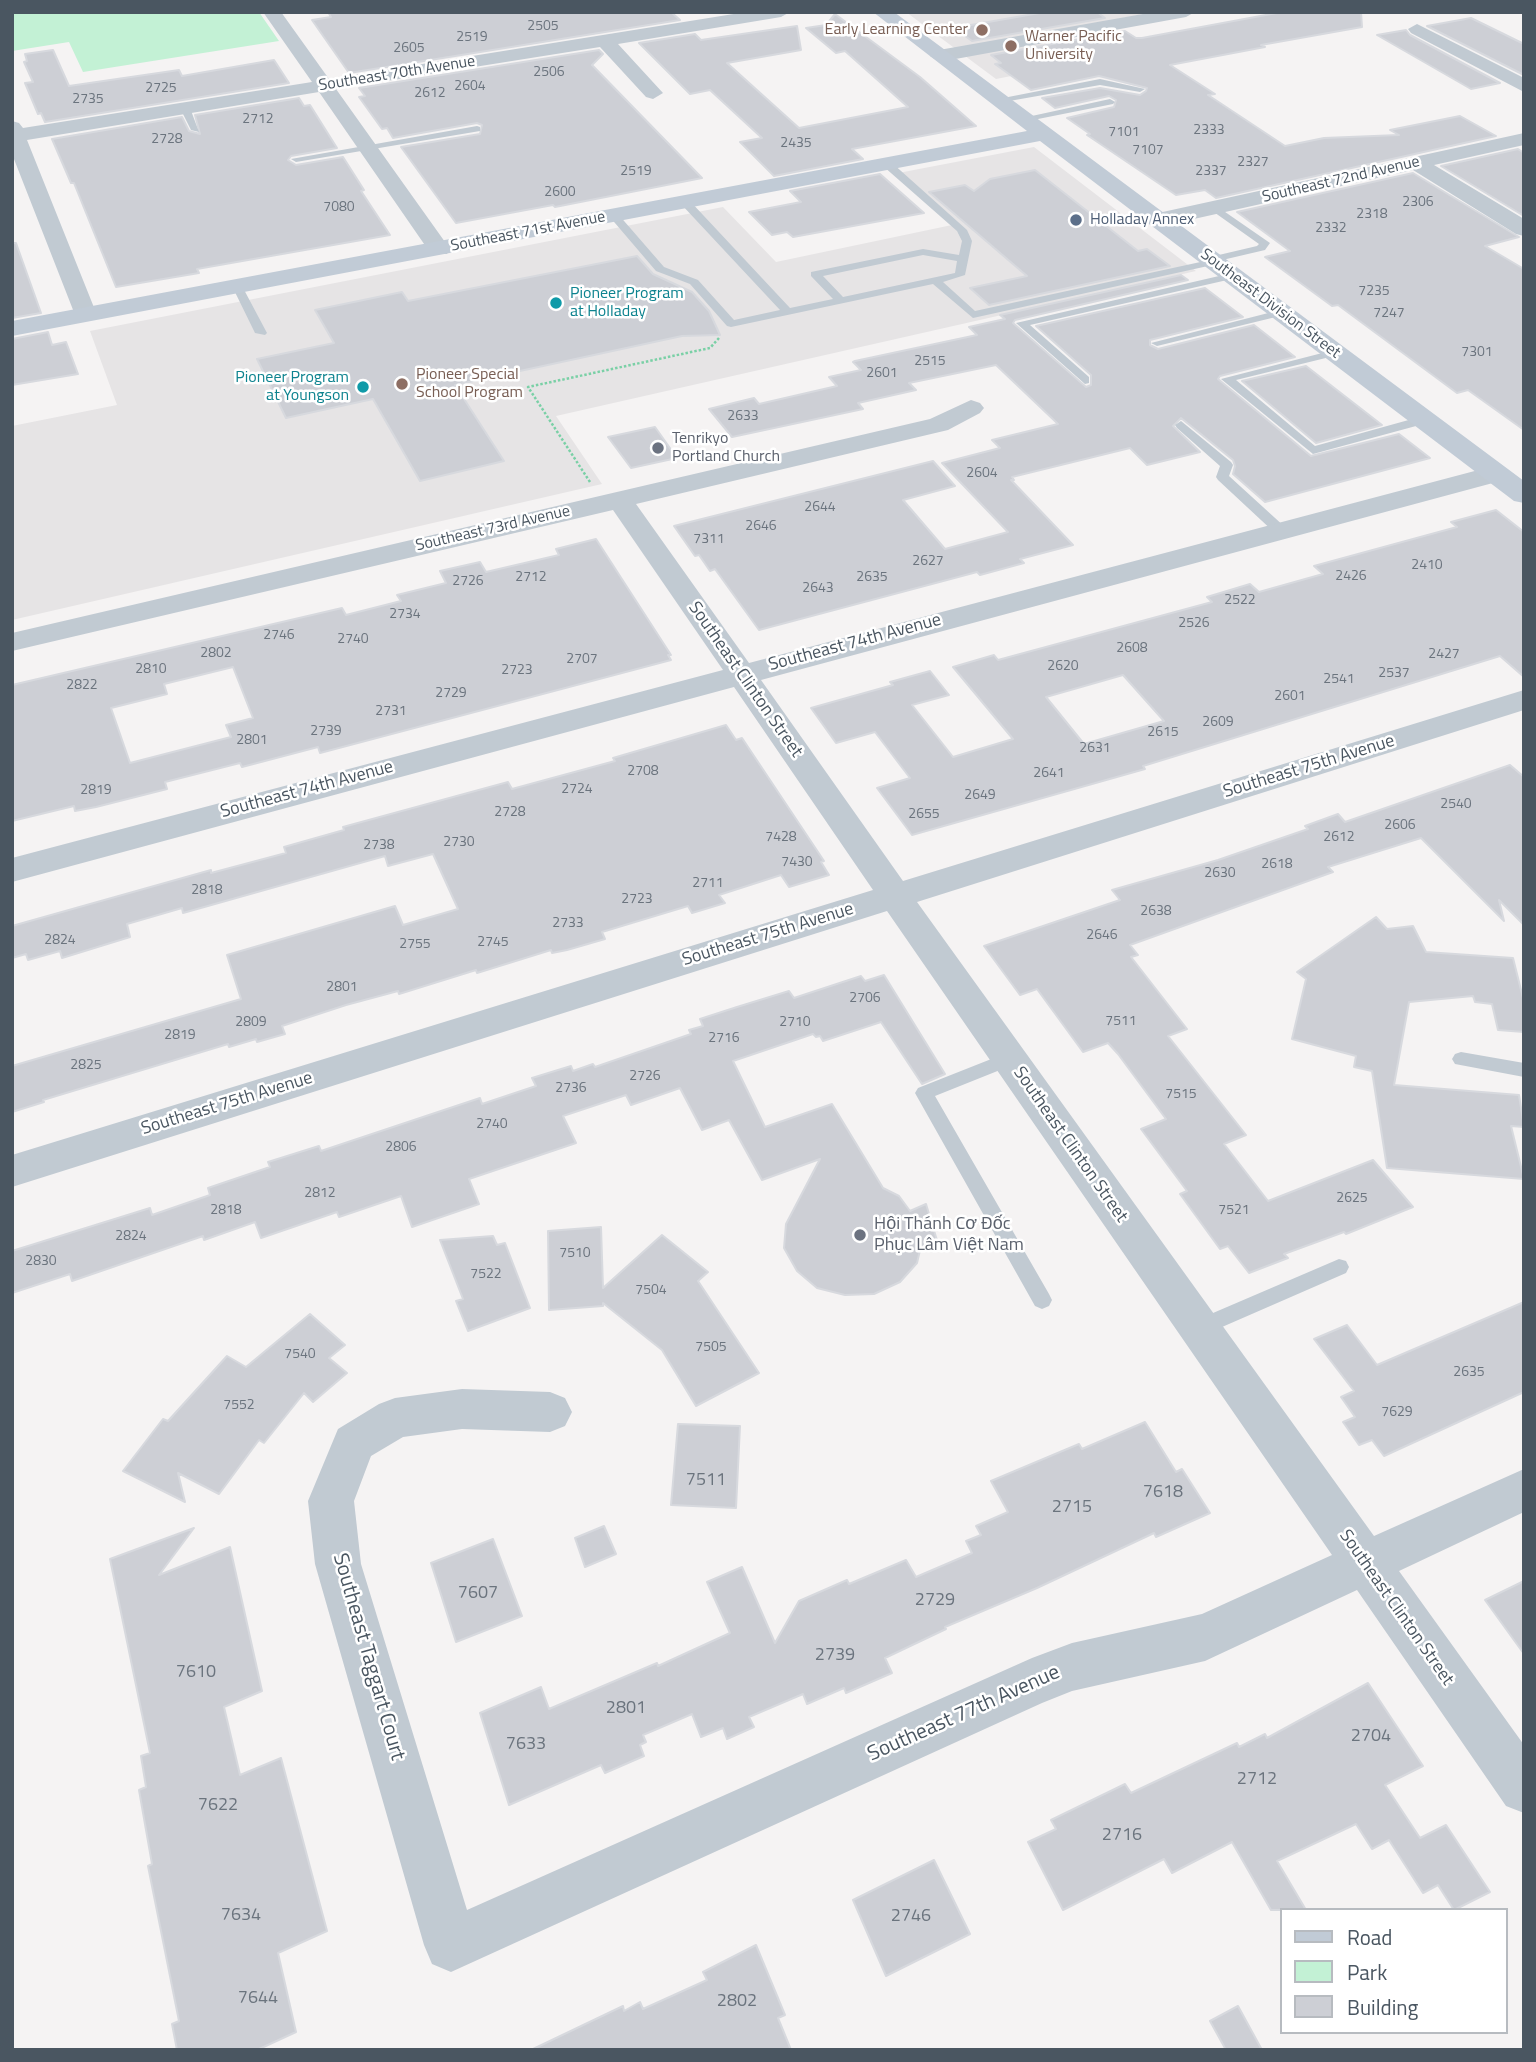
<!DOCTYPE html>
<meta charset="utf-8">
<style>
body{margin:0}
#map{position:relative;width:1536px;height:2062px;overflow:hidden;background:#f5f3f3;font-family:"Titillium Web",sans-serif}
canvas{display:block}
.frame{position:absolute;inset:0;border:14px solid #4a5661;pointer-events:none}
.legend{position:absolute;left:1280px;top:1908px;width:228px;height:126px;box-sizing:border-box;background:#fff;border:2px solid #b7bbc0;margin:0;padding:9px 12px;list-style:none;font-size:21px;color:#4a5661}
.legend li{display:flex;align-items:center;gap:14px;height:35px}
.legend b{width:35px;border:2px solid #b7bbc0}
</style>
<div id="map">
<canvas width="1536" height="2062"></canvas>
<div class="frame"></div>
<ul class="legend">
<li><b style="height:9px;background:#c1cbd6"></b>Road</li>
<li><b style="height:19px;background:#c3f1d5"></b>Park</li>
<li><b style="height:19px;background:#cdcfd5"></b>Building</li>
</ul>
</div>
<script>
const ctx = document.querySelector('canvas').getContext('2d');
ctx.lineJoin = 'round';
function fill(path, color) { ctx.fillStyle = color; ctx.fill(path, 'evenodd'); }
function stroke(path, color, width, dash) { ctx.strokeStyle = color; ctx.lineWidth = width; ctx.lineCap = dash ? 'butt' : 'round'; ctx.setLineDash(dash || []); ctx.stroke(path); }
function drawText(font, color, halo, rows, align = 'center') {
  ctx.font = font + ' "Titillium Web",sans-serif'; ctx.lineWidth = 5; ctx.setLineDash([]); ctx.textBaseline = 'middle'; ctx.strokeStyle = halo; ctx.fillStyle = color; for (const [text, x, y, turn = 0] of rows) {
    ctx.save(); ctx.translate(x, y); ctx.rotate((+turn || 0) * Math.PI / 180); ctx.textAlign = isNaN(turn) ? turn : align; if (halo) ctx.strokeText(text, 0, 0); ctx.fillText(text, 0, 0); ctx.restore();
  }
}
fill(new Path2D(`
 M906 12H1154L1050 32 1093 60 996 79Z
 M1034 147 1196 271 556 416 602 484 12 620V426L117 405 90 331 723 207 776 262 952 225 893 174Z`), '#e6e4e5');
fill(new Path2D(`
 M12 12H259L279 41 83 72 69 42 12 51Z`), '#c3f1d5');
const building = new Path2D(`
 M328 12H671L680 20 349 73 312 20 331 17Z
 M1045 12H1097L1105 18 972 41 954 28Z
 M1282 12H1361L1362 27 1261 45 1265 47 1170 65 1215 94 1208 95 1285 146 1324 138 1399 135 1390 130 1460 116 1496 136 1216 198 1205 190 1176 195 1087 135 1090 134 1067 118 1114 107 1116 100 1109 96 1055 108 1042 98 1100 88 1140 95 1146 91 1147 88 1099 76 1031 90 995 64 1001 63 991 55 1125 31 1136 38H1142Z
 M835 14 920 77 976 126 852 149 863 159 774 176 740 142 762 138 710 90 690 94 639 43 695 34 701 40 797 26 801 50 727 63 799 128 908 107 845 51 836 53 806 28 826 25Z
 M1471 18 1524 44V75L1427 26Z
 M1406 30 1410 35 1500 83 1471 89 1377 35Z
 M53 50 69 86 179 70 182 76 274 60 289 83 45 122 41 113 38 114 25 83 33 82 24 62 27 61 25 54Z
 M599 50 603 54 592 65 702 178 555 207 553 205 456 223 401 147 480 134 482 125 477 123 393 138 387 128 382 129 359 97 365 96 359 88Z
 M299 98 304 106 310 105 337 148 291 156 288 160 296 165 343 157 364 190 361 191 390 235 197 269 199 273 116 287 74 183H71L52 139 182 117 189 131 200 134 195 115Z
 M1518 149 1524 153V216L1441 166Z
 M1035 170 1138 251 1147 249 1170 266 989 305 970 288 1027 276 929 192 965 185 974 191 990 179Z
 M1413 173 1519 237 1485 246 1524 269V430L1468 390 1457 393 1338 305 1332 306 1265 257 1290 251 1237 212Z
 M880 174 924 213 793 237 787 232 772 235 749 212 801 202 790 191Z
 M12 243H16L41 313 12 318Z
 M637 256 653 274 692 292 709 311 720 335 682 336 455 385 504 461 420 481 373 399 286 418 257 359 334 343 315 310 402 292 408 301Z
 M1181 275 1188 280 1015 320 1013 323 1086 387 1091 385V375L1036 326 1205 288 1243 317 1150 340V345L1158 349 1254 325 1295 357 1220 376 1218 379 1311 456 1399 434 1430 458 1265 502 1233 474 1235 466 1233 460 1181 418 1173 426 1200 452 1147 465 1130 448 1012 477 1014 480H1011L1073 545 1020 559 1024 563 980 575 977 572 759 630 715 569 710 571 699 555 695 556 674 526 933 461 955 486 903 500 945 549 1008 532 942 463 1000 448 992 440 1058 424 996 365 909 383 916 390 858 403 863 409 732 437 709 409 754 398 759 404 837 386 829 377 861 370 853 362 855 361 977 335 969 327 1005 319 1000 315Z
 M48 332 52 345 66 342 78 374 12 385V339Z
 M1306 366 1382 425 1316 443 1242 381Z
 M655 427 677 458 631 468 608 437Z
 M1496 510 1524 532V677L1500 656 1143 766 1145 769 912 835 877 788 910 778 875 732 836 743 811 708 893 685 890 682 930 671 949 695 912 705 953 757 1013 739 953 667 994 655 998 660 1212 602 1207 597 1250 584 1259 592 1323 574 1314 566 1457 527 1451 522ZM1123 675 1164 721 1084 744 1046 697Z
 M596 539 671 655H668L671 660 320 753 318 747 242 767 240 763 165 782 167 789 96 807 75 811 74 806 12 821V685L342 608 346 615 401 601 397 595 446 583 440 571 480 562 486 572 559 555 556 549ZM233 667 253 718 226 725 231 737 130 763 111 708 167 694 164 684Z
 M726 725 736 740 742 738 824 861 821 862 829 875 789 887 781 875 719 895 725 903 692 913 688 906 602 932 605 939 567 950 552 953 551 950 477 973 476 970 399 994 398 991 346 1005 282 1026 285 1034 257 1042 256 1039 229 1047 228 1044 43 1100 44 1102 12 1112V1066L241 999 227 955 395 906 403 925 458 909 433 854 388 866 385 856 183 913 182 908 127 924 130 937 62 958 60 951 28 960 26 954 12 958V926L211 870V873L286 853 284 847 344 830 343 827 508 782 512 789 615 761 613 758Z
 M1510 765 1524 777V925L1499 900 1504 921 1421 838 1328 867 1333 872 1130 945 1138 955 1131 957 1187 1029 1168 1036 1246 1135 1224 1144 1268 1201 1373 1160 1413 1207 1346 1234 1344 1232 1284 1254 1288 1258 1249 1273 1228 1246 1220 1249 1180 1194 1187 1191 1141 1129 1166 1119 1118 1054 1108 1043 1083 1052 1037 989 1020 995 984 946 1120 900 1112 890 1218 860 1308 829 1305 826 1338 814 1345 822Z
 M1376 917 1387 929 1413 926 1426 952 1513 958 1524 1002V1032L1498 1030 1492 1004 1475 1002 1473 996 1409 1002 1394 1085 1519 1095 1524 1127 1511 1126 1524 1179 1387 1168 1372 1071 1354 1067 1356 1056 1292 1039 1306 979 1297 972Z
 M884 975 945 1074 922 1084 881 1022 823 1041 820 1036 816 1037 813 1034 733 1061 765 1127 832 1104 883 1188 899 1196 910 1211 926 1204 939 1247 921 1246 917 1263 900 1282 874 1294 845 1295 817 1288 797 1271 784 1248 786 1224 820 1159 762 1180 729 1120 702 1130 680 1088 631 1105 626 1095 563 1116 576 1143 469 1179 479 1204 412 1227 401 1196 339 1217 337 1212 261 1238 255 1222 204 1240 203 1236 72 1281 70 1274 12 1293V1251L150 1208 152 1215 210 1195 208 1188 270 1167 268 1162 319 1146 321 1151 480 1098 482 1104 536 1086 532 1078 571 1066 573 1071 593 1064 595 1067 691 1034 689 1030 703 1026 700 1019 737 1007 789 991 794 998 861 976 865 981Z
 M601 1227 603 1288 662 1235 708 1272 698 1281 759 1373 696 1406 662 1350 603 1303V1306L549 1310 548 1231Z
 M493 1236 497 1245 505 1243 530 1308 468 1331 456 1301 463 1299 440 1240Z
 M1524 1302V1392L1384 1456 1372 1440 1359 1445 1343 1422 1355 1417 1341 1397 1354 1391 1314 1339 1347 1325 1377 1365Z
 M310 1314 345 1345 329 1358 347 1373 313 1402 304 1393 264 1443 259 1440 219 1494 178 1473 185 1502 123 1471 163 1419 168 1421 227 1356 246 1367Z
 M1145 1422 1176 1472 1182 1469 1210 1513 1156 1537 1154 1533 1037 1588 945 1627 946 1629 885 1658 892 1673 846 1693 844 1688 807 1704 803 1694 749 1717 754 1727 727 1739 723 1728 701 1737 692 1714 643 1735 646 1742 640 1745 644 1756 605 1773 601 1765 509 1805 480 1713 541 1687 549 1709 657 1663 658 1666 730 1633 707 1582 742 1567 775 1643 799 1601 847 1580 849 1584 906 1560 916 1577 972 1553 966 1541 981 1535 976 1526 1008 1512 991 1481 1079 1444 1082 1449Z
 M678 1424 740 1426 736 1508 671 1505Z
 M604 1526 616 1554 585 1567 575 1538Z
 M194 1528 159 1575 230 1547 262 1691 224 1707 240 1775 281 1758 327 1931 278 1953 296 2032 257 2050H177L172 2024 179 2021 148 1866 152 1864 139 1790 146 1787 141 1756 150 1753 110 1559Z
 M493 1539 522 1616 456 1642 431 1563Z
 M1524 1581V1654L1485 1600Z
 M1368 1683 1423 1766 1385 1785 1420 1838 1446 1825 1490 1892 1454 1910 1438 1885 1423 1893 1389 1840 1372 1849 1356 1824 1277 1861 1306 1910H1271L1232 1842 1172 1873 1164 1859 1063 1910 1028 1842 1056 1829 1051 1820 1125 1784 1131 1793 1237 1743 1239 1747 1265 1734 1267 1738Z
 M934 1860 970 1934 886 1976 853 1900Z
 M756 1945 785 2015 778 2018 791 2050H531L623 2006 624 2011 640 2002 643 2009 707 1980 703 1972Z
 M1238 2006 1262 2050H1226L1210 2021Z`);
fill(building, '#cdcfd5');
stroke(building, '#d7d9de', 2);
stroke(new Path2D(`
 M590 482 528 387 710 348 719 338`), '#7ad0a6', 2.5, [2.5, 2]);
fill(new Path2D(`
 M1100 79 1145 89 1140 92 1100 85 998 103 993 100Z
 M1110 99 1115 102 1113 104 1023 122 1018 119Z
 M185 105 190 108 199 132 191 130 180 108Z
 M477 126 480 127V131L296 162 291 159Z
 M883 162H891L967 230 972 241 965 275 943 282 975 311 1205 261 1206 258 1257 246 1259 244 1211 210 1210 208 1215 205 1270 243 1265 250 1218 261 1217 264 973 318 933 284 731 327 727 326 690 284 656 271 609 216 618 214 664 267 698 280 734 320 780 310 681 204V200H689L790 308 833 299 811 276V272L923 249 959 255 962 241 957 231 883 166ZM923 255 957 261 955 273 843 297 823 276Z
 M1232 273 1236 274V278L1030 325 1089 377V383L1085 384 1016 323Z
 M237 283 242 286 267 333 265 335 255 333 232 286Z
 M1280 310 1284 311V315L1157 346 1151 343Z
 M1334 350 1340 353 1338 355 1236 380 1315 446 1423 416 1427 417V423L1313 454 1221 379Z
 M1181 421 1231 462 1233 465 1229 476 1286 528V534H1276L1218 480 1216 477 1220 466 1177 428 1175 425Z
 M1009 1052 1015 1054 1018 1059 1015 1064 935 1096 1049 1294 1052 1300 1049 1306 1042 1309 1035 1306 915 1093 918 1088Z
 M1461 1052 1524 1063V1077L1455 1064 1452 1059 1455 1054Z
 M1339 1259 1346 1261 1349 1267 1346 1273 1206 1334 1199 1337 1192 1334 1189 1328 1192 1322Z`), '#c1cad2');
fill(new Path2D(`
 M263 12H281L329 79 746 12H790L781 17 618 44 663 93 653 99 646 97 600 47 336 89 450 249 447 254H431L319 92 27 140 97 315 93 320H77L12 154V121L19 123 23 128 312 82Z
 M1154 12H1195L1186 17 939 62 930 56 939 50Z
 M1417 24 1524 78V92L1411 33 1408 29Z
 M1524 133V145L1434 165 1524 219V236L1516 234 1413 170 1158 227 1150 225 1147 220 1150 215 1158 213Z
 M971 400 980 403 984 408 980 413 948 430 636 504 749 663 1486 468 1495 466 1504 468 1508 474 1504 480 761 680 903 881 1524 690V710L917 902 1374 1536 1524 1469V1512L1399 1571 1524 1745V1813L1506 1806 1357 1590 1205 1661 1072 1691 1042 1703 451 1972 432 1964 424 1945 315 1564 308 1501 338 1429 379 1404 395 1398 462 1389 550 1392 565 1398 572 1412 565 1426 550 1432 462 1429 403 1437 371 1456 354 1501 361 1564 467 1910 1032 1658 1072 1643 1202 1614 1332 1555 887 911 12 1187V1155L873 890 734 687 12 882V858L723 670 613 510 12 651V633L930 419Z`), '#c1cad2');
fill(new Path2D(`
 M873 12H894L1524 481V503L1514 501 1040 141 12 336V321L1027 131Z`), '#c1cbd6');
for (const [x, y, r, color] of [
 [982,30,7,"#8d6e63"],
 [1011,46,7,"#8d6e63"],
 [1076,220,7,"#5c6f8a"],
 [556,303,7,"#0f9aa8"],
 [402,384,7,"#8d6e63"],
 [363,387,7,"#0f9aa8"],
 [658,448,7,"#6b7280"],
 [860,1235,7,"#6b7280"]
]) { const dot = new Path2D(); dot.arc(x, y, r, 0, 2 * Math.PI); ctx.fillStyle = color; ctx.fill(dot); stroke(dot, '#fff', 2.5); }
drawText('14px', '#6b747e', null, [
 ["2505",543,27],
 ["2519",472,38],
 ["2605",409,49],
 ["2506",549,73],
 ["2604",470,87],
 ["2725",161,89],
 ["2612",430,94],
 ["2735",88,100],
 ["2712",258,120],
 ["2333",1209,131],
 ["7101",1124,133],
 ["2728",167,140],
 ["2435",796,144],
 ["7107",1148,151],
 ["2327",1253,163],
 ["2519",636,172],
 ["2337",1211,172],
 ["2600",560,193],
 ["2306",1418,203],
 ["7080",339,208],
 ["2318",1372,215],
 ["2332",1331,229],
 ["7235",1374,292],
 ["7247",1389,314],
 ["7301",1477,353],
 ["2515",930,362],
 ["2601",882,374],
 ["2633",743,417],
 ["2604",982,474],
 ["2644",820,508],
 ["2646",761,527],
 ["7311",709,540],
 ["2627",928,562],
 ["2410",1427,566],
 ["2426",1351,577],
 ["2712",531,578],
 ["2635",872,578],
 ["2726",468,582],
 ["2643",818,589],
 ["2522",1240,601],
 ["2734",405,615],
 ["2526",1194,624],
 ["2746",279,636],
 ["2740",353,640],
 ["2608",1132,649],
 ["2802",216,654],
 ["2427",1444,655],
 ["2707",582,660],
 ["2620",1063,667],
 ["2810",151,670],
 ["2723",517,671],
 ["2537",1394,674],
 ["2541",1339,680],
 ["2822",82,686],
 ["2729",451,694],
 ["2601",1290,697],
 ["2731",391,712],
 ["2609",1218,723],
 ["2739",326,732],
 ["2615",1163,733],
 ["2801",252,741],
 ["2631",1095,749],
 ["2708",643,772],
 ["2641",1049,774],
 ["2724",577,790],
 ["2819",96,791],
 ["2649",980,796],
 ["2540",1456,805],
 ["2728",510,813],
 ["2655",924,815],
 ["2606",1400,826],
 ["7428",781,838],
 ["2612",1339,838],
 ["2730",459,843],
 ["2738",379,846],
 ["7430",797,863],
 ["2618",1277,865],
 ["2630",1220,874],
 ["2711",708,884],
 ["2818",207,891],
 ["2723",637,900],
 ["2638",1156,912],
 ["2733",568,924],
 ["2646",1102,936],
 ["2824",60,941],
 ["2745",493,943],
 ["2755",415,945],
 ["2801",342,988],
 ["2706",865,999],
 ["7511",1121,1022],
 ["2809",251,1023],
 ["2710",795,1023],
 ["2819",180,1036],
 ["2716",724,1039],
 ["2825",86,1066],
 ["2726",645,1077],
 ["2736",571,1089],
 ["7515",1181,1095],
 ["2740",492,1125],
 ["2806",401,1148],
 ["2812",320,1194],
 ["2625",1352,1199],
 ["2818",226,1211],
 ["7521",1234,1211],
 ["2824",131,1237],
 ["7510",575,1254],
 ["2830",41,1262],
 ["7522",486,1275],
 ["7504",651,1291],
 ["7505",711,1348],
 ["7540",300,1355],
 ["2635",1469,1373],
 ["7552",239,1406],
 ["7629",1397,1413]
]);
drawText('16px', '#785e54', '#fff', [
 ["Early Learning Center",968,30,"right"],
 ["Warner Pacific",1025,37],
 ["University",1025,55],
 ["Pioneer Special",416,375],
 ["School Program",416,393]
], 'left');
drawText('16px', '#4a5661', '#fff', [
 ["Southeast 70th Avenue",397,74,-9],
 ["Southeast 72nd Avenue",1341,180,-13],
 ["Southeast 71st Avenue",528,232,-11],
 ["Southeast Division Street",1270,304,37],
 ["Southeast 73rd Avenue",493,529,-13]
]);
drawText('16px', '#4e5e75', '#fff', [
 ["Holladay Annex",1090,220]
], 'left');
drawText('16px', '#0d838f', '#fff', [
 ["Pioneer Program",570,294],
 ["at Holladay",570,312],
 ["Pioneer Program",349,378,"right"],
 ["at Youngson",349,396,"right"]
], 'left');
drawText('16px', '#5b616d', '#fff', [
 ["Tenrikyo",672,439],
 ["Portland Church",672,457]
], 'left');
drawText('18px', '#4a5661', '#fff', [
 ["Southeast 74th Avenue",855,643,-15],
 ["Southeast Clinton Street",745,680,55],
 ["Southeast 75th Avenue",1309,767,-17],
 ["Southeast 74th Avenue",307,790,-15],
 ["Southeast 75th Avenue",768,935,-17],
 ["Southeast 75th Avenue",227,1104,-17],
 ["Southeast Clinton Street",1070,1145,55],
 ["Southeast Clinton Street",1396,1608,55]
]);
drawText('18px', '#5b616d', '#fff', [
 ["Hội Thánh Cơ Đốc",874,1225],
 ["Phục Lâm Việt Nam",874,1246]
], 'left');
drawText('18px', '#6b747e', null, [
 ["7511",706,1481],
 ["7618",1163,1493],
 ["2715",1072,1508],
 ["7607",478,1594],
 ["2729",935,1601],
 ["2739",835,1656],
 ["7610",196,1673],
 ["2801",626,1709],
 ["2704",1371,1737],
 ["7633",526,1745],
 ["2712",1257,1780],
 ["7622",218,1806],
 ["2716",1122,1836],
 ["7634",241,1916],
 ["2746",911,1917],
 ["7644",258,1999],
 ["2802",737,2002]
]);
drawText('21px', '#4a5661', '#fff', [
 ["Southeast Taggart Court",368,1657,74],
 ["Southeast 77th Avenue",964,1714,-24]
]);
</script>
